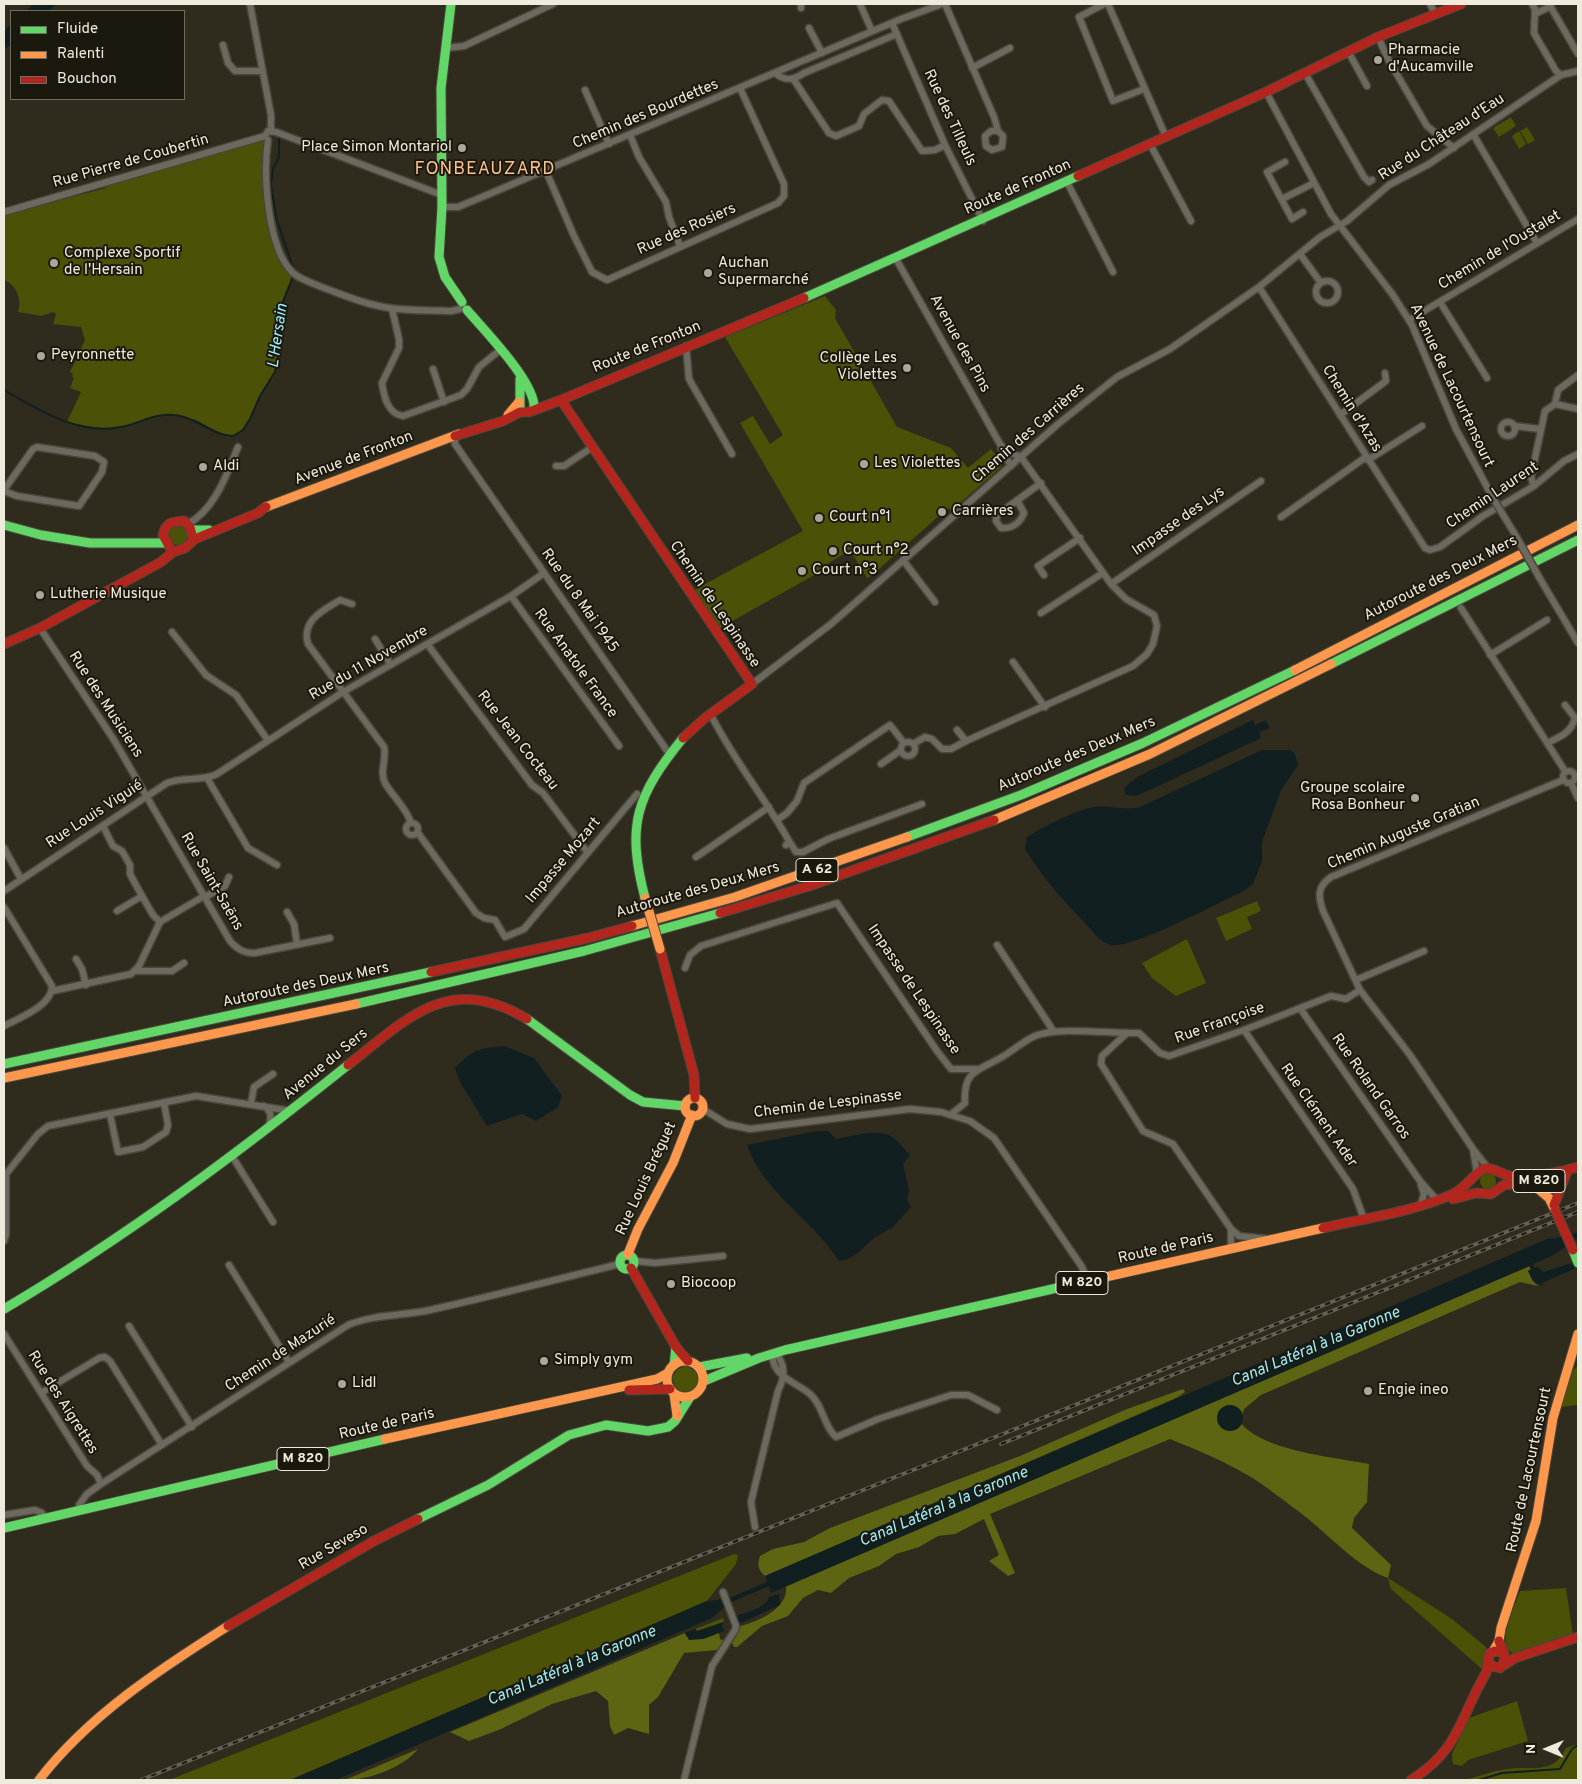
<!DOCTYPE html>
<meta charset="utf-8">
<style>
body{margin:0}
#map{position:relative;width:1582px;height:1784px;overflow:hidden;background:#2f2c1e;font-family:Overpass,sans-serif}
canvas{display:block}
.frame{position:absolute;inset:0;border:5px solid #eeebdc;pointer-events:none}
.legend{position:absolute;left:10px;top:10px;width:175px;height:90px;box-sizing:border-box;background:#1b180d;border:1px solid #6f6c60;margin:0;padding:6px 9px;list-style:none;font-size:15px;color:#eeebdc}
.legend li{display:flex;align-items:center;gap:10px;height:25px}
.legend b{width:25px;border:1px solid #6f6c60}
.north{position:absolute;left:1522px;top:1724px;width:50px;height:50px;-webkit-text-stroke:4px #1b180d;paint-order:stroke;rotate:270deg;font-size:14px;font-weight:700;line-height:20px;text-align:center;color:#eeebdc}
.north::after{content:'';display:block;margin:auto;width:18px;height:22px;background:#eeebdc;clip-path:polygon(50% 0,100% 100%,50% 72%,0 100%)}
</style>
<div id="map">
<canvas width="1582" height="1784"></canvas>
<div class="frame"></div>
<ul class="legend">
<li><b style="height:6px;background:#63d668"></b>Fluide</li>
<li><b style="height:6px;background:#ff974d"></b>Ralenti</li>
<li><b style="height:6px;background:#b3261e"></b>Bouchon</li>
</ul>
<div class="north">N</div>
</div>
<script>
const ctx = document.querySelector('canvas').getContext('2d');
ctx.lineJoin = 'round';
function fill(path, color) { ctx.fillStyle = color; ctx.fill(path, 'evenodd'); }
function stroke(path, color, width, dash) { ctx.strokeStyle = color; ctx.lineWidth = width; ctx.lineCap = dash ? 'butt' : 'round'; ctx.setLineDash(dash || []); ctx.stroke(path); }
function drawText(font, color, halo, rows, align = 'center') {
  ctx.font = font + ' Overpass,sans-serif'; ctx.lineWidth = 4; ctx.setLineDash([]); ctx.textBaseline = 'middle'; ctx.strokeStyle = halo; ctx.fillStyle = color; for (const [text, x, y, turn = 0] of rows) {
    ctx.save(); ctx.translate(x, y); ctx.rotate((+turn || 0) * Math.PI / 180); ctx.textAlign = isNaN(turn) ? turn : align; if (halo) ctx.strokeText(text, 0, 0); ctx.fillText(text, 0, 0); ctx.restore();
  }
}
fill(new Path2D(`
 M1511 117 1516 126 1499 137 1493 128Z
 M1527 127 1535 140 1528 144 1520 131Z
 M1519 131 1526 144 1519 149 1512 136Z
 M265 136 266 185 278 244 293 273C291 286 283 296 280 309 276 329 281 350 276 371 273 381 264 387 259 397 253 411 248 436 228 437L196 420 170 414 120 427 104 429 67 422 81 392 70 388 74 378 72 377 73 374 70 372 85 340 81 327 53 324 56 314 53 312 41 316 18 312C22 300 17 285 4 280V215L106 188 105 183Z
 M825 296 836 310 835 318 897 427 951 448 968 468 991 449 1001 461V467L951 511 949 508 941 514 871 576 867 578 850 550 824 566 825 569 720 628 694 590 803 531 740 423 753 416 770 444 783 435 725 337Z
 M168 535a10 10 0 1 1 20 0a10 10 0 1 1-20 0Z
 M1257 901 1261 911 1247 917 1252 929 1226 941 1216 918Z
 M1187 939 1206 983 1176 996 1152 978 1142 963Z
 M1480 1181a8 8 0 1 1 16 0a8 8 0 1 1-16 0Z
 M687 1366 696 1372 699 1382 693 1390 683 1393 675 1387 672 1377 678 1369Z
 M1578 1366V1405L1560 1407 1570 1372Z
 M734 1554 738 1555 736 1564 707 1601 290 1780H169Z
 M1388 1578 1452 1619 1486 1647 1483 1670 1391 1589Z
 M1566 1588 1573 1635 1514 1654C1494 1646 1515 1607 1520 1591Z
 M723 1618 724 1622 697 1631 695 1629Z
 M1517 1701 1528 1741 1468 1760 1462 1766 1453 1764 1452 1754 1469 1718Z
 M1578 1744V1780H1465C1479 1776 1493 1771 1507 1769 1532 1765 1553 1776 1566 1748Z`), '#4b5107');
fill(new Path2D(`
 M1530 1266 1531 1270 1528 1271 1533 1281 1538 1286 1520 1282 1261 1395 1244 1409 1240 1422C1262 1451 1334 1457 1369 1464L1367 1502 1354 1518 1352 1528 1391 1565 1388 1578C1358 1568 1328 1534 1302 1514 1285 1502 1268 1487 1249 1476 1224 1461 1197 1450 1170 1439L990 1514 1015 1573 1008 1576 989 1561 999 1555 984 1519 955 1534 938 1536 919 1547 896 1554 879 1566 849 1578 831 1593 818 1590 803 1598 788 1616 762 1626 737 1647H734L732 1643 741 1626C759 1621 789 1608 786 1586Z
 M1183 1389 1185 1392 1178 1397 765 1576C758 1570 757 1564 760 1556L773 1549 804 1542 830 1528 1020 1456 1127 1409Z
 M685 1633 687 1637 703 1639 719 1633 720 1639 725 1641 717 1650 684 1653 658 1697 649 1705V1734L628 1728 614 1735 610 1726 608 1701 596 1691 552 1704 501 1729 469 1741 450 1732Z
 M418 1749C403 1768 368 1780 345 1780Z`), '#5d6512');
fill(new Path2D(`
 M34 4H56L49 11H26Z
 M11 24V45L4 49V31Z
 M1253 720 1255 725 1266 720 1270 728 1259 732 1261 738 1154 788 1136 796 1126 795 1124 788 1137 777Z
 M1262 750H1290L1295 754 1298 765 1281 790 1262 842V861L1253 884 1242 892C1217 903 1133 949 1111 945 1099 942 1093 931 1085 923 1061 898 1044 879 1025 849L1027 837C1041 828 1078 809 1094 807 1110 805 1124 811 1140 807Z
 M504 1046 534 1058 562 1096 558 1107 536 1121 522 1114 487 1126 460 1082 455 1068C472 1050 480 1048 504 1046Z
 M817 1131H828L836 1139C853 1136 879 1127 894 1138 900 1143 905 1150 910 1155L903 1164 909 1190 907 1200 911 1207 893 1227 874 1238 858 1253 846 1260 839 1261C813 1220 763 1192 747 1145Z
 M1578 1232V1238L1552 1256 1533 1264 1534 1268 1538 1267 1543 1272 1578 1261V1265L1574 1269 1542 1283 1543 1286 1533 1281 1528 1271 1531 1269 1529 1266 771 1593 769 1586 729 1603 712 1618 336 1780H290L707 1601 727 1599 767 1582 765 1576 1547 1239 1568 1236Z
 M1217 1418a13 13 0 1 1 26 0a13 13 0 1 1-26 0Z
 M779 1594 780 1605 739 1624 736 1616C746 1612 767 1608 769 1597Z
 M724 1622 722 1626 724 1631 703 1639 689 1640 685 1633 695 1629 697 1631Z`), '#111f21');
stroke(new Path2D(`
 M279 136V157L273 169 271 184 276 217 293 268
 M4 390C39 410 79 436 121 427 138 424 155 413 173 415 195 416 215 437 233 436L243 430 250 419 260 396 275 372 280 343 279 324 281 307 293 276
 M1479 1780 1502 1773 1560 1769 1572 1749 1578 1745`), '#111f21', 2);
const street = new Path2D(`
 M250 4 271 115V131
 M801 4V8
 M860 4 872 31
 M945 4 994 117 998 131 1003 136 1002 147 992 150 986 146 985 136 991 131H998
 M1104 4 1079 17 1113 101 1144 89
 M1108 4 1166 137
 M1430 4 1435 13
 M1532 4 1535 9 1534 33 1556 71 1561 75 1578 71
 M1549 4 1578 54
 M1535 14 1551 6
 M892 23 945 145 983 221
 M809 28 822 53
 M1378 37 1388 59 1427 126 1454 148
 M223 45 228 63 235 71H262
 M446 48 464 46 553 4
 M1348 51 1367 86
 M972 68 1010 48
 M775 73C785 82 794 80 804 73L897 34
 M1305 73 1364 177 1369 182 1372 180
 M794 80 829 133 836 136 859 126 864 114 882 100 889 101 922 151 935 150 945 145
 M585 90 609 144
 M1266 92 1331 214 1393 295 1412 325 1456 429 1494 500
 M1473 134 1537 243
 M630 135 639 157 666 202 669 217 680 246
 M265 136 268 131 276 132 442 195
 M268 140C263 174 267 248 293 273 301 280 315 284 324 288 346 296 367 305 390 308 410 311 431 310 451 311L460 309
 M1150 144 1191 221
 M1285 162 1267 172 1292 219 1303 212
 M546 171 574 236 592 272 607 280 778 203 784 196V184L740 88
 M1067 182 1113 272
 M1282 199 1314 183
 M442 207H458L494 192 901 19 942 4
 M4 212 265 136
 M1300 254 1321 283
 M895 257 1000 444 1006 451 1021 457 1111 584 1126 599 1154 615 1157 626 1153 644 1147 654 1133 666 966 741 957 730
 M1316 292a11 11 0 1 1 22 0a11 11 0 1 1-22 0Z
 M1259 287 1425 548 1430 550 1440 547 1483 516 1534 486 1564 461 1578 454
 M1440 302 1487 378
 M392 309 399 339V348L382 383C384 397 388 414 403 416L461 395 467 389 479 367 500 350
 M1409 320 1578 219
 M686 346 689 379 732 454
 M433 369 444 402
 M1555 404 1558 390 1578 375
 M1340 415 1386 381 1385 373
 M1501 429a7 7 0 1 1 14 0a7 7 0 1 1-14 0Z
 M1514 426 1540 429
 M455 436V444L670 755
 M1001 448 1011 466
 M1368 460 1422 426
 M556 466H564L591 448
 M1534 486 1531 477 1545 411 1555 404 1578 409
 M4 490 33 449 37 447 95 456 104 462 102 472 79 506 17 496 4 491
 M1017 500 1024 513C1020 523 1012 529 1001 528L996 521 997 515 1041 483
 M1502 513 1516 536
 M1281 517 1366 457
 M188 524C215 509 227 474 238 447
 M903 560 935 602
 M1044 575 1038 566 1080 538
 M1539 577 1578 643
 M1111 584 1261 481
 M511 596 619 746
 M352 604 340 600C324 610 301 620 308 644L384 747C387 759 379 772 385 783 393 797 406 807 411 823
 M1461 608 1565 771
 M1041 613 1103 573
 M40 628 114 740 230 941C238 950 244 953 255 953L330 938
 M172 632 206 675 236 695 267 739
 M375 639 391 665
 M428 645 532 785 543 793 588 853
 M1490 655 1547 620
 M1013 662 1045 707
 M752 684 831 624 1058 424 1117 377 1170 349 1259 287 1320 237 1347 221 1389 185 1429 164 1561 75
 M711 715C733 759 765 798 789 841L786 845
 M901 749a7 7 0 1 1 14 0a7 7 0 1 1-14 0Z
 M1547 743C1560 737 1571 733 1575 718L1565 705
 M913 744 925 737 932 739 942 749H951L966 741
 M881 764 901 750
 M1563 777a6 6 0 1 1 12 0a6 6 0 1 1-12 0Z
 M207 778 248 848 277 865
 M1571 783 1578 798
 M777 820 787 813 797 801 804 783 890 725 904 743
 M406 829a6 6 0 1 1 12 0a6 6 0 1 1-12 0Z
 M103 826 113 846 122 851 130 865V874L142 896 153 915 160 922
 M418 833 476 913 484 918 495 920 505 937 524 929 637 794
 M789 841 796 852H803L828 839 922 804
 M4 848 21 879
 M696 857 769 807
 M4 891 167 783C183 776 202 782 217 774L343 692 511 596 544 573
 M205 897 225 886 229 877
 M4 907 52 986C52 1006 19 1018 4 1026
 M117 911 142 896
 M287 912 294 924 297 944
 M997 945 1054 1032
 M76 959 82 969 86 985
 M685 968 690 955 701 946 837 903 937 1051 951 1069H976
 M137 971H172L184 963
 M1356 980 1424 951
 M52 991 131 974 139 966 160 922 204 896
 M1300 1008 1420 1181 1436 1199
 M1244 1030 1353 1189 1364 1219
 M1127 1033 1102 1056 1101 1064 1143 1131 1173 1144 1231 1229
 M251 1103 254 1087 273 1074
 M264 1106C272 1111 272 1119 268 1127
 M703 1109 727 1124 750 1129 910 1109 941 1112 970 1121 994 1138 1082 1267 1088 1281
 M110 1114 118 1152 143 1147 166 1132 168 1125 164 1103
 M950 1115 965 1103C963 1070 978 1071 1002 1057 1013 1051 1023 1041 1035 1036 1058 1026 1112 1034 1139 1033L1160 1053 1169 1056 1244 1030 1331 996 1346 999 1360 990
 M1473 1149 1410 1055 1360 990 1323 911C1318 896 1317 887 1331 877L1563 780
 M232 1156 273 1222
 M1477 1173 1473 1149 1488 1168
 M1421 1185 1424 1194 1421 1204
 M4 1241 6 1234V1174L38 1134 48 1126 196 1096 291 1111
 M1231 1249V1229L1239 1236 1268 1239
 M635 1261 655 1263 723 1256
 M229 1265 289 1362
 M129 1326 192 1427
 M4 1334 87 1466 97 1475 101 1484
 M773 1354C770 1375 797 1383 810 1394 823 1405 824 1427 836 1437L878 1419 951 1395H968L997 1410
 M41 1393 99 1358 105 1357 110 1361 162 1445
 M80 1509 79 1505 87 1494 101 1484 348 1325C375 1314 403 1316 430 1310 494 1296 557 1279 620 1264
 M4 1515 35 1510 42 1513 43 1518
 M755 1527 751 1502 778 1391C785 1377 786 1366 776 1353
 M684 1780 712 1666 735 1630 736 1626 723 1592`);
const fast = new Path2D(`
 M451 4 441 88 442 207 439 257 445 277 462 302
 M804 298 1078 176
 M467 310C484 330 537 384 534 409
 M520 379V407
 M4 525 41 535 90 543H165
 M192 530H209
 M1331 664 1578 540
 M907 837 1021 795 1143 743 1295 670
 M645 898C626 825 636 796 683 738
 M356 1004 584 951 720 913
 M527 1019 630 1095 643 1102 685 1106
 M4 1064 431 972
 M1573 1250 1578 1263
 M620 1262a7 7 0 1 1 14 0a7 7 0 1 1-14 0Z
 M4 1309C126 1237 238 1153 348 1065
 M674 1365 676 1347
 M699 1367 747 1358
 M704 1381 759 1358 785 1350 1070 1285
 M418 1519 488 1485 569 1435 606 1425 648 1431 668 1427 675 1421 690 1397
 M4 1528 385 1439`);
const slow = new Path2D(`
 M508 415 519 402
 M266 507 459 434
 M1295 670 1578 525
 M994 820 1150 754 1331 664
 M632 926 735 897 907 837
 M4 1078 356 1004
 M685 1107a9 9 0 1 1 18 0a9 9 0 1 1-18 0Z
 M1530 1182 1549 1198 1555 1210
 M628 1254 638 1229 673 1163 692 1115
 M1070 1285 1323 1228
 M667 1379a18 18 0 1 1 36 0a18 18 0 1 1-36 0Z
 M674 1394 677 1416
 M385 1439 657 1379 668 1373
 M1493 1652 1499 1641 1501 1628 1536 1521 1553 1418 1578 1334
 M39 1780C88 1716 160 1669 228 1626`);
const jam = new Path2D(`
 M1078 176 1266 92 1378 37 1461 4
 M561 400 752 684 705 718 683 738
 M455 436 503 421 520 412H529L561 400 804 298
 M264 508 266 507
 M169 546 163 535C166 522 172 522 184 521L190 527 192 535
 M4 644 40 628 161 562 173 552 185 548 195 539 258 513 264 508
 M720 913 812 885 994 820
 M660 949 694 1075 695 1098
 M431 972 588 938 632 926
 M348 1065C408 1018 449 972 527 1019
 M1453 1199 1476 1193 1491 1194 1504 1185 1529 1182
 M1554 1205 1566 1174
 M1323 1228C1365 1218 1413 1212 1453 1194 1467 1187 1474 1173 1485 1168 1495 1168 1502 1175 1511 1176 1534 1178 1557 1173 1578 1167
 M631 1268 676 1347 688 1361
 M629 1390 670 1389
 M228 1626 374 1541 418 1519
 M1499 1641C1503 1651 1509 1659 1500 1668L1491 1666 1488 1659 1490 1653 1495 1651 1503 1653
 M1504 1665 1515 1658 1578 1637
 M1411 1780C1459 1751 1460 1717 1486 1673L1488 1662`);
stroke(street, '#49473b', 9);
stroke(fast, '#49473b', 11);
stroke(slow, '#49473b', 11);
stroke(jam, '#49473b', 11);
stroke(street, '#6c6a5f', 6);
stroke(fast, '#63d668', 9);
stroke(slow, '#ff974d', 9);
stroke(jam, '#b3261e', 9);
const rail = new Path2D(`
 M1001 1444 1578 1212
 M141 1780 1578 1203`);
stroke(rail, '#646255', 4);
stroke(rail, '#1b180d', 2, [5.5]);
const streetBridge = new Path2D(`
 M1494 500 1502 513
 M1516 536 1539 577`);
const slowBridge = new Path2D(`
 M645 898 660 949`);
const jamBridge = new Path2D(`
 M1555 1210 1573 1250`);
stroke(streetBridge, '#49473b', 9, []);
stroke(slowBridge, '#49473b', 11, []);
stroke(jamBridge, '#49473b', 11, []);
stroke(streetBridge, '#6c6a5f', 6);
stroke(slowBridge, '#ff974d', 9);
stroke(jamBridge, '#b3261e', 9);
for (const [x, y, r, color] of [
 [1378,60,5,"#aba89a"],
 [462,148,5,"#aba89a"],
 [54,263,5,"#aba89a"],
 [708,273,5,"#aba89a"],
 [41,356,5,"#aba89a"],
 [907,368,5,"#aba89a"],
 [864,464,5,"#aba89a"],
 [203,467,5,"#aba89a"],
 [942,512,5,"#aba89a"],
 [819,518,5,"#aba89a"],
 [833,551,5,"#aba89a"],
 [802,571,5,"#aba89a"],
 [40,595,5,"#aba89a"],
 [1415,798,5,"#aba89a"],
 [671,1284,5,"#aba89a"],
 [544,1361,5,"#aba89a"],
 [342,1384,5,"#aba89a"],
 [1368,1391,5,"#aba89a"]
]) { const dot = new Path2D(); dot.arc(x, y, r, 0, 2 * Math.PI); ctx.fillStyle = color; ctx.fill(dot); stroke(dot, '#1b180d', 2); }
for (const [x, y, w] of [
 [817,870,42],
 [1539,1181,52],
 [1082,1283,52],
 [303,1459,52]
]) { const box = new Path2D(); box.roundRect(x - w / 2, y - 11.5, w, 23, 4); ctx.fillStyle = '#1b180d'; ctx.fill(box); stroke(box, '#eeebdc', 1); }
drawText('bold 14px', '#eeebdc', null, [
 ["A 62",817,870],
 ["M 820",1539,1181],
 ["M 820",1082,1283],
 ["M 820",303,1459]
]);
drawText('15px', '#eeebdc', '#1b180d', [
 ["Pharmacie",1388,51],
 ["d'Aucamville",1388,68],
 ["Place Simon Montariol",452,148,"right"],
 ["Complexe Sportif",64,254],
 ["de l'Hersain",64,271],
 ["Auchan",718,264],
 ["Supermarché",718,281],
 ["Peyronnette",51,356],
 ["Collège Les",897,359,"right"],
 ["Violettes",897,376,"right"],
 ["Les Violettes",874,464],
 ["Aldi",213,467],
 ["Carrières",952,512],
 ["Court n°1",829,518],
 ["Court n°2",843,551],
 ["Court n°3",812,571],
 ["Lutherie Musique",50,595],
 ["Groupe scolaire",1405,789,"right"],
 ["Rosa Bonheur",1405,806,"right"],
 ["Biocoop",681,1284],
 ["Simply gym",554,1361],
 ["Lidl",352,1384],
 ["Engie ineo",1378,1391]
], 'left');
drawText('15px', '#eeebdc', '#1b180d', [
 ["Chemin des Bourdettes",646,115,-23],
 ["Rue des Tilleuls",949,118,65],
 ["Rue du Château d'Eau",1442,138,-33],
 ["Rue Pierre de Coubertin",131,162,-16],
 ["Route de Fronton",1018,188,-24],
 ["Rue des Rosiers",687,230,-24],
 ["Chemin de l'Oustalet",1500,251,-31],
 ["Avenue des Pins",959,344,61],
 ["Route de Fronton",647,348,-22],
 ["Avenue de Lacourtensourt",1451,386,65],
 ["Chemin d'Azas",1351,409,58],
 ["Chemin des Carrières",1029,434,-41],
 ["Avenue de Fronton",354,459,-21],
 ["Chemin Laurent",1493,496,-34],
 ["Impasse des Lys",1179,522,-35],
 ["Autoroute des Deux Mers",1441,579,-27],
 ["Rue du 8 Mai 1945",579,601,55],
 ["Chemin de Lespinasse",714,605,56],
 ["Rue du 11 Novembre",369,664,-30],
 ["Rue Anatole France",575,664,54],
 ["Rue des Musiciens",105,705,57],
 ["Rue Jean Cocteau",517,741,52],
 ["Autoroute des Deux Mers",1077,755,-23],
 ["Rue Louis Viguié",95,815,-33],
 ["Chemin Auguste Gratian",1404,834,-23],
 ["Impasse Mozart",564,861,-50],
 ["Rue Saint-Saëns",211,882,60],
 ["Autoroute des Deux Mers",698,891,-16],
 ["Autoroute des Deux Mers",306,986,-12],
 ["Impasse de Lespinasse",913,990,56],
 ["Rue Françoise",1220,1024,-20],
 ["Avenue du Sers",326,1065,-39],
 ["Rue Roland Garros",1370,1087,55],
 ["Chemin de Lespinasse",828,1105,-7],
 ["Rue Clément Ader",1318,1116,55],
 ["Rue Louis Bréguet",647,1179,-65],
 ["Route de Paris",1166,1249,-13],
 ["Chemin de Mazurié",281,1354,-33],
 ["Rue des Aigrettes",62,1403,58],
 ["Route de Paris",387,1425,-13],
 ["Route de Lacourtensourt",1530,1470,-78],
 ["Rue Seveso",334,1548,-30]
]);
drawText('italic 16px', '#9aeffe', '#1b180d', [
 ["L'Hersain",279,336,-82],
 ["Canal Latéral à la Garonne",1316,1348,-23],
 ["Canal Latéral à la Garonne",944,1508,-23],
 ["Canal Latéral à la Garonne",572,1667,-23]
]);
ctx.letterSpacing = '1px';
drawText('18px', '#ffc08b', '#1b180d', [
 ["FONBEAUZARD",485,170]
]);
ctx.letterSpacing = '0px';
</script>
